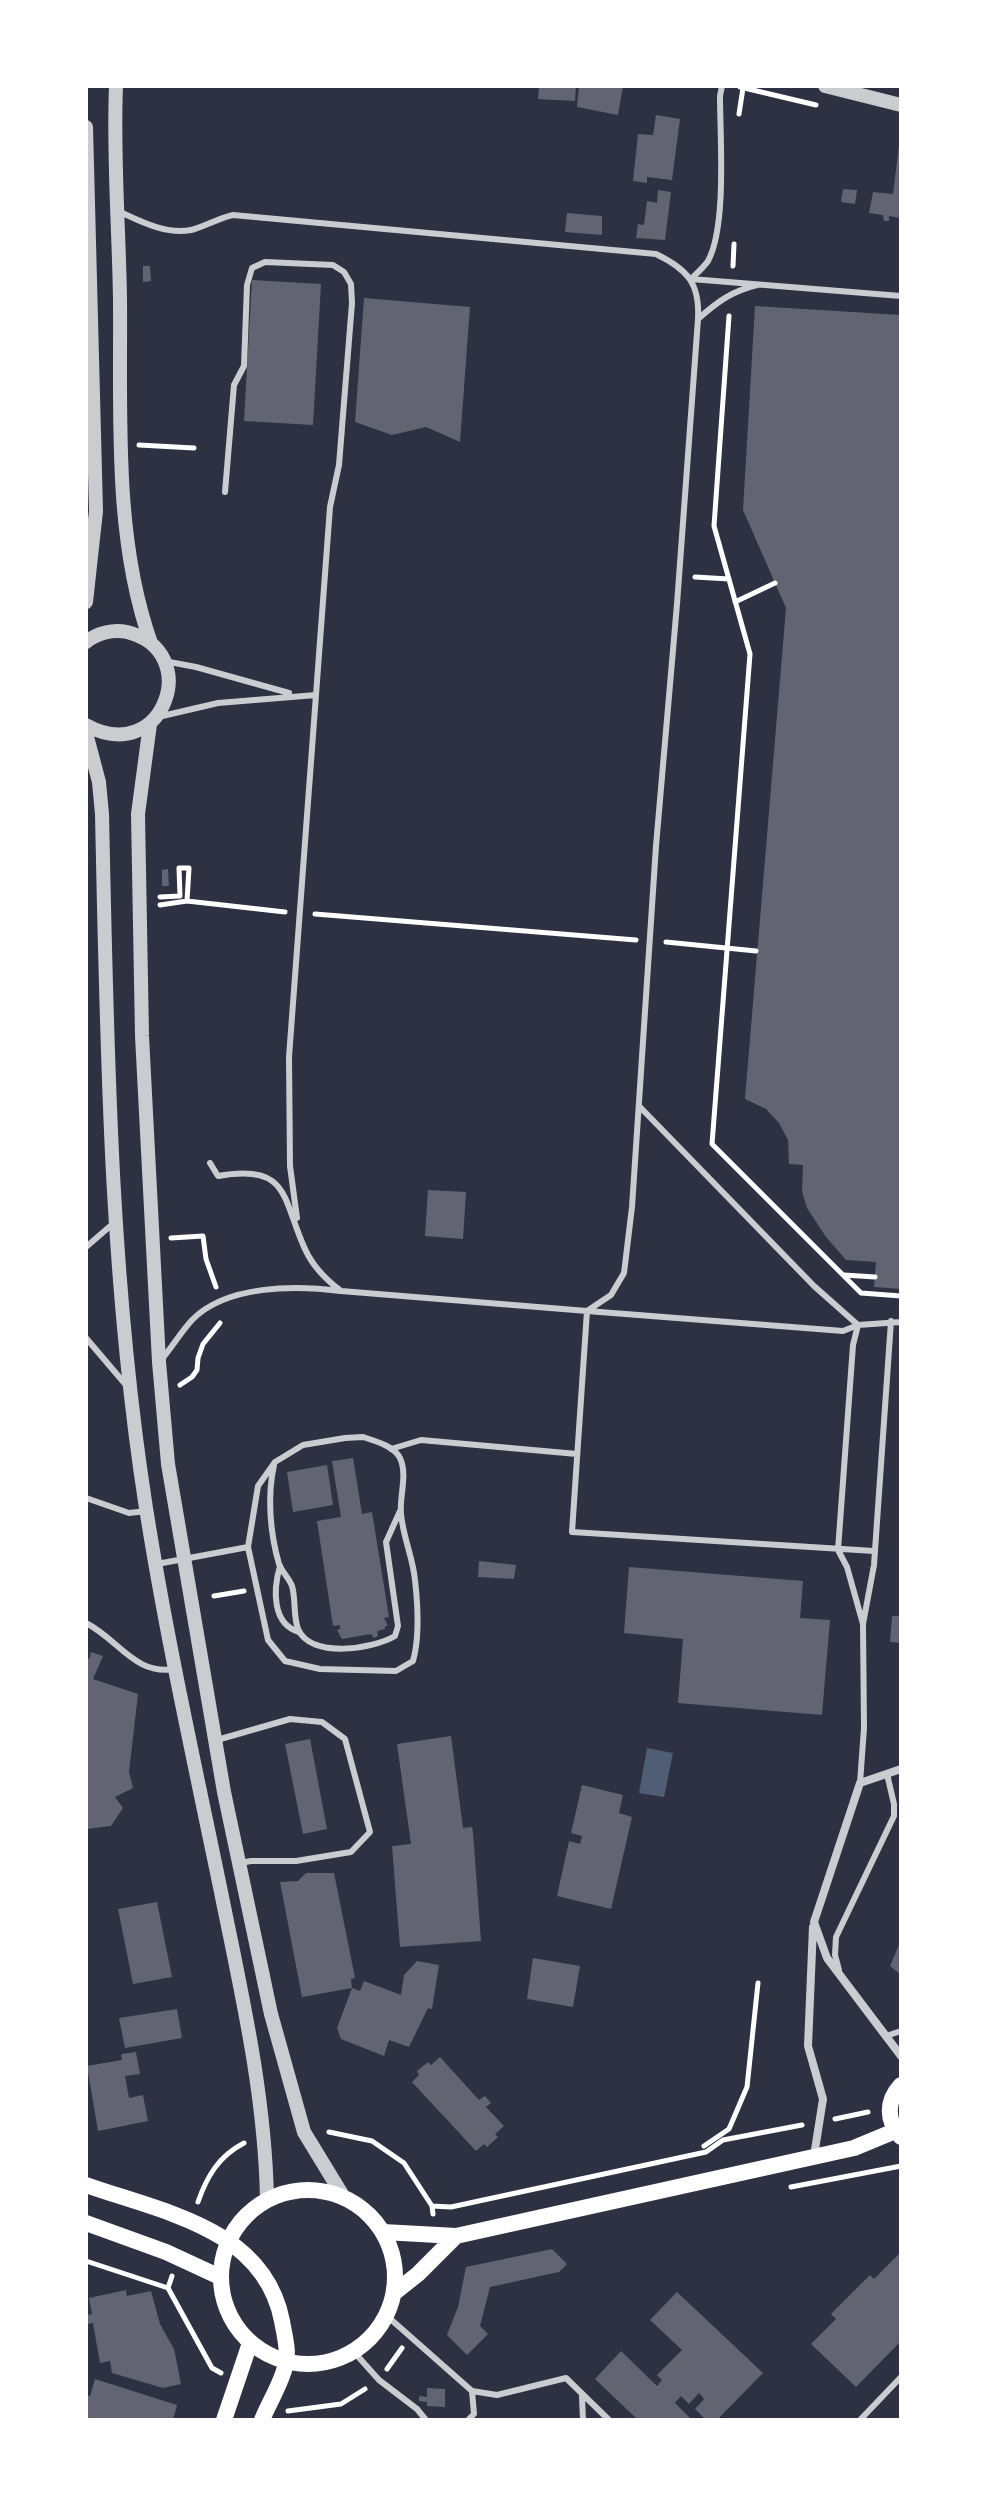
<!DOCTYPE html>
<style>
body{margin:0}
#map{position:relative;width:987px;height:2506px;overflow:hidden;background:#2d3142;font-family:Quicksand,sans-serif}
canvas{display:block}
.frame{position:absolute;inset:0;border:88px solid #fff;pointer-events:none}
</style>
<div id="map">
<canvas width="987" height="2506"></canvas>
<div class="frame"></div>
</div>
<script>
const ctx = document.querySelector('canvas').getContext('2d');
ctx.lineJoin = 'round';
function fill(path, color) { ctx.fillStyle = color; ctx.fill(path, 'evenodd'); }
function stroke(path, color, width, dash) { ctx.strokeStyle = color; ctx.lineWidth = width; ctx.lineCap = dash ? 'butt' : 'round'; ctx.setLineDash(dash || []); ctx.stroke(path); }
fill(new Path2D(`
 M647 1748 673 1753 664 1797 639 1793Z`), '#4f5d75');
fill(new Path2D(`
 M539 86H576L575 101 538 99Z
 M579 86H623L618 115 577 107Z
 M656 115 680 119 672 180 647 177V183L633 181 638 134 653 135Z
 M899 145 901 218 889 216V221H884L883 215 869 213 873 192 893 194Z
 M843 189 857 190 855 204 841 202Z
 M658 190 671 192 665 240 636 238 638 224 644 225 647 201 657 203Z
 M567 213 602 216V235L565 232Z
 M143 266H150L151 281 143 282Z
 M252 280 321 284 313 425 244 421Z
 M364 298 470 307 460 442 426 427 392 435 355 422Z
 M755 306 901 315V1289L874 1287 876 1262 846 1260 826 1237 807 1208 802 1191 803 1165 789 1164 788 1140 779 1123 766 1109 745 1099 786 608 743 510Z
 M168 869 169 886H162V870Z
 M428 1190 466 1192 463 1239 425 1236Z
 M353 1458 362 1514 372 1512 389 1617 384 1618 388 1626H385V1629L377 1631 378 1636 374 1638 371 1634 342 1639 337 1630 340 1629V1625L333 1626 317 1521 341 1517 332 1461Z
 M327 1465 333 1505 293 1512 287 1472Z
 M479 1561 516 1565 514 1579 478 1577Z
 M629 1567 803 1581 800 1618 830 1620 822 1715 678 1703 683 1639 624 1633Z
 M892 1616H901V1643L890 1642Z
 M91 1652 103 1656 93 1679 138 1694 129 1772 133 1788 115 1797 123 1808 111 1826 86 1829V1658L89 1659Z
 M451 1736 463 1828 472 1827 473 1832 481 1941 400 1947 392 1846 411 1844 397 1744Z
 M310 1739 327 1829 303 1834 285 1744Z
 M582 1785 623 1795 619 1813 632 1817 611 1909 557 1896 569 1841 580 1844 582 1836 571 1833Z
 M306 1873H334L355 1978 351 1979 352 1988 302 1997 280 1882 298 1881Z
 M157 1902 172 1977 133 1984 118 1909Z
 M901 1940V1975L890 1966Z
 M533 1958 580 1966 573 2007 527 1999Z
 M417 1961 439 1965 432 2009 428 2008 409 2047 389 2040 384 2056 341 2039 337 2028 352 1988 360 1991 364 1981 401 1995 404 1975Z
 M177 2009 182 2038 125 2048 119 2018Z
 M136 2052 140 2074 125 2076 129 2098 143 2095 148 2121 98 2131 87 2066 122 2060 121 2054Z
 M440 2057 479 2100 485 2096 491 2103 486 2107 504 2126 495 2134 498 2137 487 2147 484 2144 476 2151 412 2082 419 2075 417 2071 428 2062 431 2065Z
 M552 2249 567 2264 559 2272 490 2287 480 2326 488 2334 467 2355 447 2335 458 2307 466 2267Z
 M901 2252V2341L856 2387 811 2344 836 2319 831 2314 870 2275 874 2279Z
 M126 2290 127 2296 151 2291 160 2324 174 2349 181 2384 163 2388 112 2373 110 2361 100 2363 93 2323 86 2324V2315L92 2314 89 2298Z
 M677 2292 763 2373 717 2420H706L695 2409 704 2399 699 2393 689 2404 681 2396 675 2403 692 2420H638L595 2379 621 2351 657 2386 662 2380 657 2375 682 2350 650 2320Z
 M95 2379 177 2405 173 2420H86V2395L90 2396Z
 M427 2388 445 2389V2407L427 2406V2402L419 2401V2396L427 2397Z`), '#626471');
stroke(new Path2D(`
 M740 87 816 105
 M739 114 743 88
 M733 266 734 244
 M729 316 714 526 750 654 712 1144 861 1293 901 1296
 M139 445 194 448
 M695 577 729 579
 M735 602 775 583
 M160 897 180 896 179 868H189L187 901
 M160 905 187 901 285 912
 M315 914 636 940
 M666 942 756 951
 M171 1238 203 1236 206 1259 216 1287
 M844 1275 875 1277
 M180 1385 192 1377 197 1370 198 1358 203 1344 220 1323
 M214 1596 244 1591
 M835 2119 868 2112
 M329 2132 372 2141 404 2163 432 2206 433 2214
 M704 2146 729 2129 747 2087 758 1983
 M791 2187 901 2166
 M198 2202C207 2176 219 2156 244 2143
 M432 2206 451 2207 706 2152 723 2140 802 2125
 M86 2261 168 2288
 M172 2276 168 2288 212 2368 221 2373
 M387 2369 402 2348
 M288 2411 341 2404 365 2389`), '#fff', 5);
stroke(new Path2D(`
 M118 211C140 221 166 235 191 230 201 228 219 218 233 215L656 254C687 269 700 283 698 319
 M691 279 901 296
 M691 279C696 274 704 267 708 261 727 226 720 137 720 96L722 86
 M225 492 234 385 244 366 247 285 252 268 265 262 333 265 344 272 351 284 352 303 339 465 330 507 289 1057 290 1166 297 1218
 M164 661 196 667 289 693
 M158 717 218 703 316 695
 M639 1106 814 1286 858 1325
 M210 1163 218 1176C290 1163 282 1199 305 1249 313 1267 325 1279 341 1291L587 1311 611 1295 624 1273 632 1207 656 846 677 604 698 319C717 302 732 291 757 285
 M86 1247 115 1222
 M858 1325 853 1345 838 1550 847 1567 863 1624 874 1565 891 1321
 M86 1338 126 1385
 M162 1359C172 1347 181 1332 192 1320 226 1285 295 1285 340 1291
 M363 1437C375 1441 394 1446 400 1458 408 1475 399 1497 401 1514 403 1537 413 1558 415 1580 418 1606 420 1636 413 1661L396 1671 320 1669 285 1661 268 1640 248 1547 258 1486 275 1462 303 1445 345 1438Z
 M391 1449 421 1440 577 1454
 M274 1465C267 1496 270 1533 279 1564 282 1572 289 1578 292 1586 296 1599 293 1615 298 1629 311 1659 373 1649 395 1636L398 1626 386 1542 400 1511
 M86 1498 129 1513 147 1511
 M874 1551 572 1532 587 1311 843 1331 858 1325 901 1322
 M157 1564 248 1547
 M280 1566C273 1590 272 1624 299 1632
 M86 1623C118 1639 135 1676 175 1669
 M217 1740 290 1719 322 1722 345 1739 370 1832 351 1852 296 1861H251L240 1863
 M860 1783 864 1728 863 1624
 M839 1970 835 1955 836 1937 894 1816V1804L887 1774
 M886 2036 901 2031
 M387 2316 472 2391 497 2395 566 2378 609 2420
 M354 2352 379 2380 417 2409 426 2420
 M582 2396 583 2420
 M468 2420 474 2414 472 2391
 M860 2420 901 2377`), '#caccd0', 6);
stroke(new Path2D(`
 M901 1769 860 1783 814 1922 827 1958 901 2056
 M813 1927 808 2046 823 2099 814 2156`), '#caccd0', 8);
stroke(new Path2D(`
 M116 86C113 157 119 229 120 299 121 411 113 537 151 643
 M825 86 901 105
 M86 127 96 511 86 602
 M86 642C97 633 113 629 127 632 205 651 163 768 86 725
 M150 724 138 814 142 1036 159 1362 168 1464 224 1792 271 2014 304 2132 343 2196
 M86 733 99 782 102 814C107 1046 110 1278 146 1508 166 1635 194 1761 220 1887 241 1991 265 2093 267 2199`), '#caccd0', 14);
stroke(new Path2D(`
 M901 2085C886 2101 886 2121 901 2137
 M86 2185C162 2212 264 2228 282 2321 284 2333 289 2351 286 2363 282 2383 269 2402 262 2420
 M221 2277a87 87 0 1 1 174 0a87 87 0 1 1-174 0Z
 M86 2223 166 2252 220 2277
 M383 2232 456 2236 854 2148 895 2131
 M394 2293 418 2274 456 2236
 M224 2420 250 2343`), '#fff', 16);
</script>
